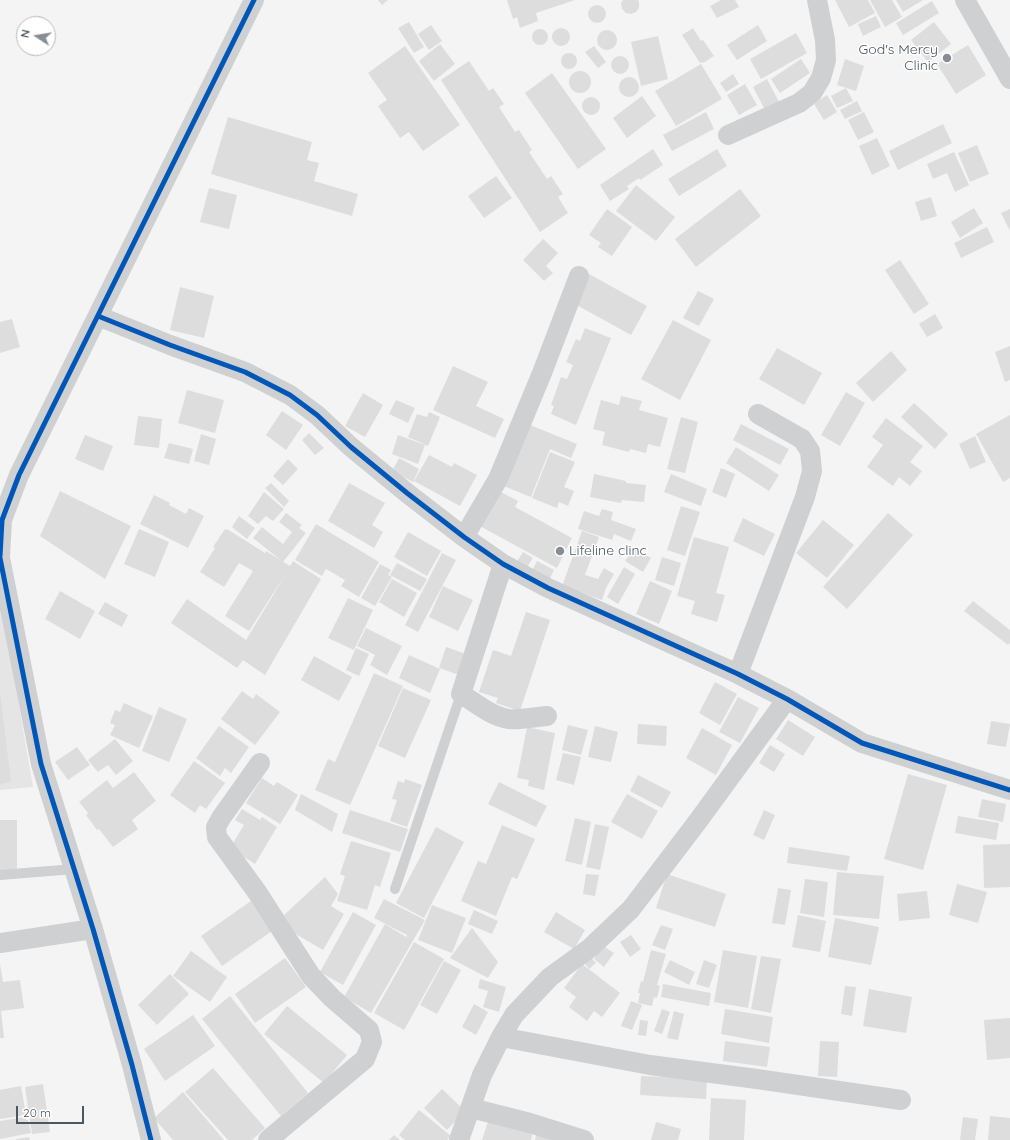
<!DOCTYPE html>
<style>
body{margin:0}
#map{position:relative;width:1010px;height:1140px;overflow:hidden;background:#f4f4f4;font-family:Quicksand,sans-serif}
canvas{display:block}
.north{position:absolute;left:16px;top:16px;width:40px;height:40px;box-sizing:border-box;background:#fff;border:1px solid #b7bbc0;border-radius:50%;rotate:282deg;font-size:11px;font-weight:700;line-height:16px;text-align:center;color:#4a5661}
.north::after{content:'';display:block;margin:auto;width:14px;height:18px;background:#868d94;clip-path:polygon(50% 0,100% 100%,50% 72%,0 100%)}
.scale{position:absolute;left:16px;top:1106px;width:68px;height:18px;box-sizing:border-box;border:2px solid #4a5661;border-top:0;padding-left:5px;font-size:12px;line-height:14px;white-space:nowrap;color:#4a5661;-webkit-text-stroke:3px #fff;paint-order:stroke}
</style>
<div id="map">
<canvas width="1010" height="1140"></canvas>
<div class="north">N</div>
<div class="scale">20 m</div>
</div>
<script>
const ctx = document.querySelector('canvas').getContext('2d');
ctx.lineJoin = 'round';
function fill(path, color) { ctx.fillStyle = color; ctx.fill(path, 'evenodd'); }
function stroke(path, color, width, dash) { ctx.strokeStyle = color; ctx.lineWidth = width; ctx.lineCap = dash ? 'butt' : 'round'; ctx.setLineDash(dash || []); ctx.stroke(path); }
function drawText(font, color, halo, rows, align = 'center') {
  ctx.font = font + ' Quicksand,sans-serif'; ctx.lineWidth = 3; ctx.setLineDash([]); ctx.textBaseline = 'middle'; ctx.strokeStyle = halo; ctx.fillStyle = color; for (const [text, x, y, turn = 0] of rows) {
    ctx.save(); ctx.translate(x, y); ctx.rotate((+turn || 0) * Math.PI / 180); ctx.textAlign = isNaN(turn) ? turn : align; if (halo) ctx.strokeText(text, 0, 0); ctx.fillText(text, 0, 0); ctx.restore();
  }
}
fill(new Path2D(`
 M0 596 33 787 0 790Z`), '#e6e5e6');
fill(new Path2D(`
 M378 0H388L382 5Z
 M507 0H575L536 13 538 21 520 28 517 17 513 19Z
 M623 0H638L639 3V8L636 12 631 14 626 13 622 9 621 3Z
 M721 0H735L739 7 717 18 710 6Z
 M835 0H868L875 13 849 27Z
 M870 0H892L902 17 885 27Z
 M896 0H923L903 12Z
 M932 1 939 13 903 35 896 23Z
 M588 14a9 9 0 1 1 18 0a9 9 0 1 1-18 0Z
 M876 16 881 27 863 36 858 24Z
 M409 22 424 47 414 53 398 28Z
 M934 22 951 44 928 62 911 40Z
 M431 25 442 41 429 50 418 34Z
 M758 25 767 41 737 60 727 45Z
 M693 28 701 41 703 40 714 56 703 63V62L700 63 682 35Z
 M552 37a9 9 0 1 1 18 0a9 9 0 1 1-18 0Z
 M532 37a8 8 0 1 1 16 0a8 8 0 1 1-16 0Z
 M597 40a10 10 0 1 1 20 0a10 10 0 1 1-20 0Z
 M796 33 807 53 761 79 750 59Z
 M658 36 668 79 641 86 631 42Z
 M440 44 455 64 434 81 419 61Z
 M968 45 986 75 956 94 937 64Z
 M405 46 460 125 423 151 409 132 400 138 378 106 387 100 368 73Z
 M594 46 606 62 598 68 585 52Z
 M561 61a8 8 0 1 1 16 0a8 8 0 1 1-16 0Z
 M611 65a9 9 0 1 1 18 0a9 9 0 1 1-18 0Z
 M801 59 810 73 780 93 771 79Z
 M845 59 864 66 856 91 837 85Z
 M469 61 489 91 493 88 504 104 499 107 515 132 519 130 532 150 529 152 547 179 551 176 563 194 558 197 568 213 540 232 441 80Z
 M701 64 722 99 676 126 655 91Z
 M569 82a11 11 0 1 1 22 0a11 11 0 1 1-22 0Z
 M552 73 606 149 578 169 525 93Z
 M733 74 739 84 726 92 720 83Z
 M619 87a10 10 0 1 1 20 0a10 10 0 1 1-20 0Z
 M767 79 779 102 765 110 753 87Z
 M745 84 757 105 739 115 727 95Z
 M846 88 853 101 837 108 831 96Z
 M827 95 837 112 824 120 814 104Z
 M642 96 656 116 627 138 613 118Z
 M582 106a9 9 0 1 1 18 0a9 9 0 1 1-18 0Z
 M857 101 862 111 845 119 840 110Z
 M706 112 714 129 672 151 663 135Z
 M864 112 874 132 858 140 848 120Z
 M228 117 312 142 307 160 319 163 314 181 358 194 352 216 211 174Z
 M943 124 952 143 898 170 889 151Z
 M877 138 890 166 872 175 859 146Z
 M977 145 989 174 970 182 958 153Z
 M653 149 663 165 640 180 639 178 627 186 629 189 610 201 600 185Z
 M717 149 727 166 679 196 668 179Z
 M954 152 969 185 955 192 947 173 933 179 927 164Z
 M496 176 512 198 484 218 468 196Z
 M636 185 675 217 656 241 616 211Z
 M209 188 237 195 229 229 200 222Z
 M740 189 761 216 696 267 675 239Z
 M931 197 937 216 921 221 915 202Z
 M974 208 983 223 960 238 951 222Z
 M607 209 632 227 612 256 598 247 601 243 589 235Z
 M1010 209V231L1001 213Z
 M987 227 994 242 961 258 954 243Z
 M543 239 558 253 546 266 553 273 544 281 523 260Z
 M900 260 929 304 914 314 885 270Z
 M589 274 647 306 631 335 573 303Z
 M180 287 214 296 204 338 170 330Z
 M698 291 714 299 699 326 683 318Z
 M935 314 943 328 927 337 919 324Z
 M12 319 20 347 0 353V322Z
 M673 320 711 340 680 400 641 379Z
 M585 328 611 338 576 425 551 414 554 406 551 405 561 377 567 379 573 365 566 362 576 339 580 341Z
 M1010 346V380L1005 382 995 352Z
 M777 348 822 373 804 405 759 379Z
 M891 351 907 370 873 402 856 383Z
 M453 366 488 382 476 406 504 419 495 438 433 410Z
 M187 390 224 400 215 433 178 423Z
 M846 392 865 403 840 446 821 435Z
 M363 393 383 405 365 437 345 426Z
 M621 396 642 401 639 410 668 418 660 447 648 444 646 453 630 449 629 452 602 445 605 432 593 429 601 400 619 405Z
 M396 400 415 408 408 423 389 414Z
 M914 403 948 434 935 449 901 417Z
 M282 411 303 425 286 450 266 435Z
 M429 412 440 417 428 446 408 437 417 414 427 417Z
 M1010 415V478L1003 482 976 434Z
 M138 416 162 419 159 448 134 445Z
 M681 417 698 422 685 473 667 469Z
 M886 418 923 446 910 462 922 471 910 486 899 477 893 486 867 467 883 445 872 437Z
 M525 423 577 444 571 458 550 449 531 497 501 485Z
 M741 424 789 449 780 465 733 440Z
 M309 433 324 448 315 455 302 440Z
 M201 434 216 439 209 465 194 461Z
 M85 435 113 446 103 471 75 459Z
 M398 435 425 445 418 464 392 454Z
 M975 436 986 462 970 469 959 444Z
 M169 443 193 449 189 464 164 458Z
 M736 447 779 475 769 491 726 463Z
 M550 452 575 462 564 487 574 491 568 506 559 502 557 508 532 498Z
 M429 455 452 467 454 463 477 475 460 506 414 481Z
 M399 458 419 469 413 482 392 471Z
 M288 459 298 469 283 485 273 476Z
 M721 468 735 474 726 498 712 492Z
 M594 474 626 481V483L646 485 644 502 622 500 621 503 590 497Z
 M671 474 707 489 701 506 664 492Z
 M271 483 289 501 284 507 265 488Z
 M349 483 385 503 372 525 383 532 374 548 328 521Z
 M497 490 518 501 515 507 572 538 557 568 478 525Z
 M60 491 131 526 105 579 40 536Z
 M264 492 284 509 273 521 266 516 258 524 248 516Z
 M154 495 170 503 169 505 186 514 189 508 204 516 188 548 140 524Z
 M681 506 700 512 685 556 667 550Z
 M602 509 613 512 611 520 636 529 631 541 614 534 612 540 578 529 584 511 599 516Z
 M286 513 302 525 299 528 306 533 283 562 253 538 262 527 283 544 292 532 279 522Z
 M888 513 913 535 847 609 823 587Z
 M239 516 255 528 247 539 232 527Z
 M743 518 775 534 764 556 733 541Z
 M823 520 854 545 827 578 796 553Z
 M316 524 379 562 359 597 341 586 345 580 326 569 322 576 295 560Z
 M139 529 169 542 155 577 124 564Z
 M225 529 227 530V529L265 553 266 551 290 566 293 561 321 579 265 675 243 660 237 668 171 623 187 599 246 640 287 572 249 631 225 616 253 571 239 563 224 587 200 572 215 548 213 547Z
 M582 531 599 537 585 575 598 579 604 568 614 574 606 588 602 600 580 592 561 589Z
 M408 532 441 551 427 576 394 557Z
 M694 537 729 547 716 593 725 595 717 622 691 614 695 601 677 596Z
 M634 548 651 558 643 572 625 561Z
 M523 552 533 558 526 569 516 563Z
 M442 553 456 560 418 632 405 625Z
 M662 557 681 563 674 586 655 580Z
 M537 561 554 570 547 584 530 575Z
 M397 563 427 579 420 591 390 575Z
 M380 564 391 570 388 575 392 577 375 606 361 598Z
 M624 567 635 574 618 604 607 597Z
 M392 579 417 593 404 617 379 602Z
 M650 581 672 591 659 624 636 614Z
 M443 586 473 600 458 631 429 617Z
 M60 591 95 611 80 639 45 619Z
 M348 598 373 610 354 650 328 638Z
 M973 601 1010 630V643L1008 645 964 611Z
 M105 602 128 615 122 627 98 614Z
 M526 612 550 620 520 711 496 703 498 698 479 692 493 650 511 656Z
 M366 628 402 646 387 675 370 665 375 655 357 646Z
 M446 647 469 655 462 676 439 668Z
 M356 648 369 654 359 676 346 670Z
 M409 655 440 669 430 693 399 678Z
 M314 656 352 677 339 701 301 680Z
 M374 673 403 686 350 805 315 790 328 759 335 762Z
 M715 682 737 694 720 725 699 713Z
 M403 688 431 700 405 758 378 746Z
 M242 691 253 699 256 694 280 712 255 745 221 719Z
 M0 693 11 782 0 784Z
 M738 697 759 708 740 743 719 732Z
 M124 703 153 716 139 748 110 735 115 725 110 723 115 710 120 712Z
 M159 707 187 719 169 762 142 751Z
 M788 720 815 737 803 756 776 739Z
 M991 721 1010 724 1006 747 987 744Z
 M638 724 667 726 666 746 637 744Z
 M568 725 588 730 581 755 562 750Z
 M219 726 249 747 231 773 225 768 220 776 196 758Z
 M595 726 618 732 611 762 588 757Z
 M527 727 555 733 544 790 528 786 529 780 517 778Z
 M702 728 732 745 716 775 686 758Z
 M115 739 133 761 116 775 108 765 98 772 88 760Z
 M770 745 785 754 774 772 759 763Z
 M77 747 90 765 68 780 55 762Z
 M563 753 581 757 574 785 556 780Z
 M194 761 225 783 206 809 200 805 195 813 170 795Z
 M134 772 156 801 132 820 138 829 113 847 99 829 97 830 86 815 88 813 79 802 107 780 113 788Z
 M908 774 947 785 923 870 884 859Z
 M638 775 671 792 662 808 630 791Z
 M262 778 274 786 277 782 298 795 280 824 246 803Z
 M405 779 422 785 407 827 390 821 397 800 392 799 398 781 404 783Z
 M499 782 547 806 536 827 488 804Z
 M301 794 338 814 332 832 295 810Z
 M627 794 658 811 642 839 611 822Z
 M982 799 1006 804 1003 822 978 817Z
 M242 809 260 820 262 817 277 827 255 864 230 848 244 825 235 820Z
 M350 810 408 829 400 852 342 833Z
 M764 810 775 815 764 840 753 835Z
 M958 816 999 823 996 840 955 833Z
 M575 818 591 822 582 865 565 861Z
 M0 820H17V871H0Z
 M595 824 609 827 600 870 586 867Z
 M502 825 535 839 517 879 512 877 496 916 461 901 478 861 486 864Z
 M436 827 464 842 424 918 396 903Z
 M351 841 391 853 380 887 375 885 367 910 337 901 345 876 340 874Z
 M1010 844V887L984 888 983 845Z
 M789 847 850 856 847 871 787 863Z
 M837 872 884 876 879 919 833 915Z
 M586 874 599 875 595 896 583 894Z
 M667 874 726 894 715 927 656 908Z
 M325 877 338 894 331 906 344 914 323 950 294 933 284 915Z
 M805 879 828 882 824 917 800 913Z
 M957 884 987 892 978 923 949 915Z
 M778 888 791 890 785 925 772 923Z
 M927 891 930 918 899 921 897 894Z
 M384 899 425 920 371 1013 344 997 385 924 406 937 407 935 374 918Z
 M251 901 272 931 222 966 201 936Z
 M432 905 466 918 452 953 418 940Z
 M474 910 498 921 492 934 468 924Z
 M353 912 376 925 343 985 320 972Z
 M556 912 585 930 574 949 544 932Z
 M798 915 826 921 820 952 792 947Z
 M835 918 879 927 871 965 828 957Z
 M661 925 673 929 665 950 652 945Z
 M472 928 498 962 488 978 450 958Z
 M631 935 641 949 630 957 620 942Z
 M414 942 444 959 404 1030 374 1013Z
 M603 946 614 953 604 967 594 959Z
 M651 950 666 954 657 985 660 986 657 998 654 997 652 1006 638 1003 640 993H638L641 981 643 982Z
 M723 950 757 956 748 1008 714 1002Z
 M191 951 227 977 210 1002 173 976Z
 M590 956 596 963 589 969 583 961Z
 M761 956 781 959 771 1013 751 1009Z
 M285 958 306 987 255 1023 235 994Z
 M670 960 695 972 689 985 664 972Z
 M704 960 717 965 709 988 696 984Z
 M444 961 461 970 437 1014 420 1005Z
 M0 964 3 982 20 980 24 1008 1 1011 4 1038H0Z
 M582 964 620 993 602 1017 594 1011 587 1021 569 1007 576 997 564 988Z
 M170 974 189 994 157 1025 138 1005Z
 M480 979 506 987 499 1012 483 1007 488 991 478 988Z
 M663 984 711 993 709 1006 661 997Z
 M845 986 856 987 852 1016 841 1014Z
 M869 989 912 997 906 1033 863 1026Z
 M230 996 308 1093 281 1116 202 1019Z
 M631 1001 642 1005 632 1030 621 1026Z
 M474 1004 488 1012 476 1035 462 1027Z
 M287 1006 347 1055 324 1083 264 1034Z
 M662 1009 670 1012 662 1034 654 1031Z
 M725 1009 773 1017 769 1043 721 1034Z
 M674 1011 684 1014 678 1040 667 1038Z
 M193 1015 215 1046 165 1081 144 1049Z
 M1010 1018V1058L987 1060 984 1020Z
 M640 1020 648 1021 646 1036 638 1035Z
 M725 1041 770 1047 767 1067 723 1061Z
 M820 1041 839 1042 837 1077 818 1076Z
 M213 1068 265 1128 252 1140H228L185 1092Z
 M641 1076 707 1079 706 1099 640 1095Z
 M43 1084 50 1132 32 1134 25 1087Z
 M21 1086 26 1115 0 1119V1090Z
 M442 1089 465 1111 447 1130 424 1108Z
 M183 1092 224 1140H173L154 1118Z
 M711 1098 746 1100 744 1140H709Z
 M419 1110 451 1136 447 1140H405L399 1135Z
 M990 1116 1010 1118V1140H988Z
 M25 1117 26 1120H28L31 1133 0 1139V1121Z
 M963 1117 978 1119 975 1140H960Z
 M489 1119 533 1132 531 1140H482Z
 M656 1122 681 1129 678 1140H651Z
 M537 1129 561 1140H535Z
 M394 1135 400 1140H389Z
 M29 1137 30 1140H16V1139Z`), '#ddddde');
stroke(new Path2D(`
 M0 875 74 869
 M395 889 461 694`), '#ced0d2', 10);
stroke(new Path2D(`
 M965 0 1010 79
 M728 135 799 103 812 93 821 78 826 60 825 40 817 0
 M98 316 170 345 245 372 290 395 317 415 351 447 407 493 464 537 503 564 548 588 738 674 787 699 862 743 1010 790
 M464 537 498 479 542 373 579 276
 M0 556 2 520 19 475 254 0
 M0 558 41 764 93 929 132 1065 151 1140
 M503 564 461 694C476 703 492 717 509 719 521 720 534 717 547 716
 M738 674 805 497 812 471 810 451 802 439 758 414
 M260 763 221 818 216 827 217 837 257 892 311 976 332 998 369 1030 372 1042 365 1059 268 1140
 M0 943 93 929
 M501 1037 650 1065 757 1079 901 1100
 M471 1108 530 1123 584 1140
 M459 1140 482 1075 501 1037 514 1015 550 977 590 948 631 909 698 821 787 699`), '#ced0d2', 20);
stroke(new Path2D(`
 M98 316 170 345 245 372 290 395 317 415 351 447 407 493 464 537 503 564 548 588 738 674 787 699 862 743 1010 790
 M0 556 2 520 19 475 254 0
 M0 558 41 764 93 929 132 1065 151 1140`), '#0057b8', 5);
for (const [x, y, r, color] of [
 [947,58,5,"#868d94"],
 [560,551,5,"#868d94"]
]) { const dot = new Path2D(); dot.arc(x, y, r, 0, 2 * Math.PI); ctx.fillStyle = color; ctx.fill(dot); stroke(dot, '#fff', 1.5); }
drawText('14px', '#4a5661', '#fff', [
 ["God's Mercy",938,50],
 ["Clinic",938,66],
 ["Lifeline clinc",569,551,"left"]
], 'right');
</script>
